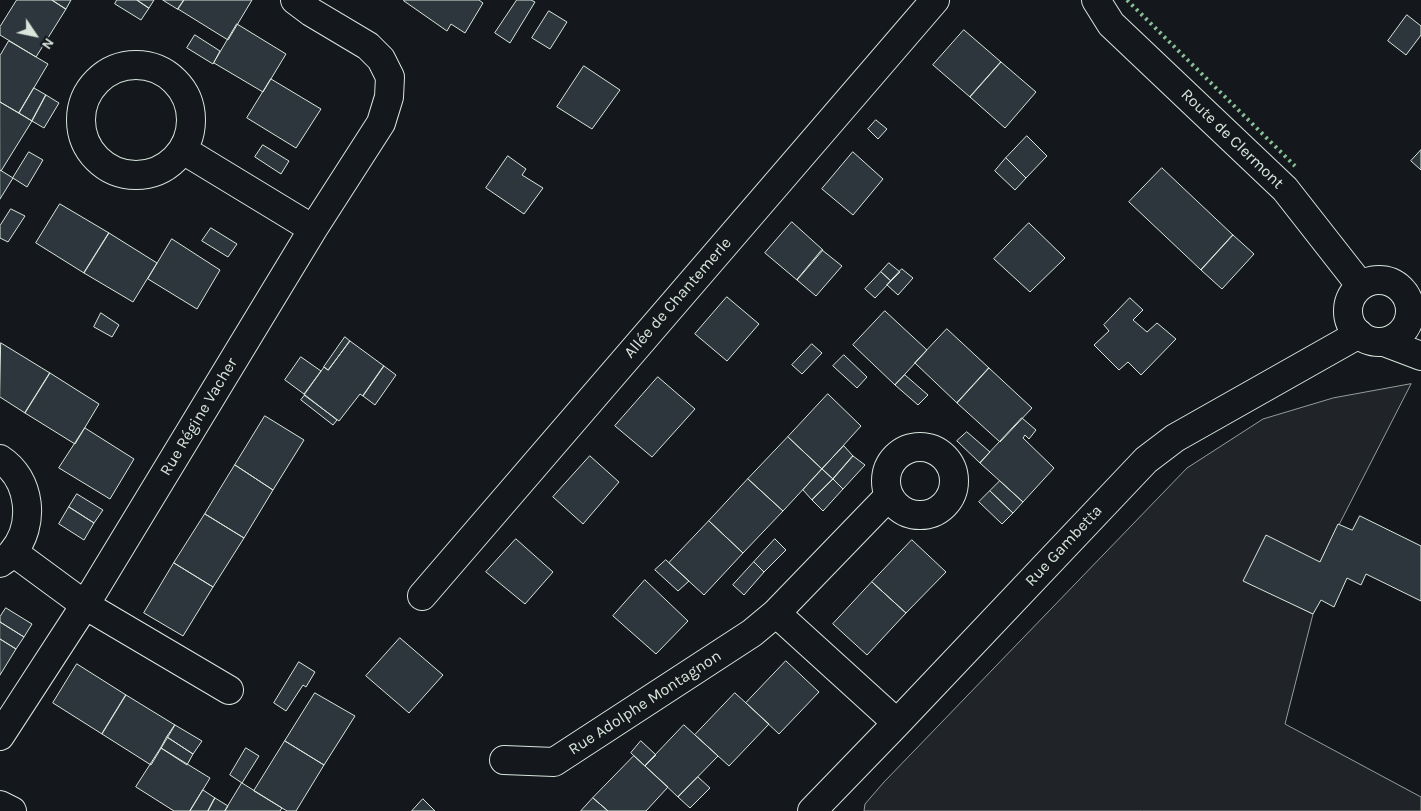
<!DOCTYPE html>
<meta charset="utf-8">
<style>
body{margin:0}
#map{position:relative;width:1421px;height:811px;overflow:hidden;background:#14181c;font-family:Karla,sans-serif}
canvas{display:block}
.north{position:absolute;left:10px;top:10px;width:50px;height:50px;-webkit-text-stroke:4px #14181c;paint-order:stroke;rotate:124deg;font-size:14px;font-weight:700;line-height:20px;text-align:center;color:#d8e6dc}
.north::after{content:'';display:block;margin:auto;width:18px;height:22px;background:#d8e6dc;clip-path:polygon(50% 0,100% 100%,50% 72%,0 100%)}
</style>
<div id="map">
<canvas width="1421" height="811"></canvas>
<div class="north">N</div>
</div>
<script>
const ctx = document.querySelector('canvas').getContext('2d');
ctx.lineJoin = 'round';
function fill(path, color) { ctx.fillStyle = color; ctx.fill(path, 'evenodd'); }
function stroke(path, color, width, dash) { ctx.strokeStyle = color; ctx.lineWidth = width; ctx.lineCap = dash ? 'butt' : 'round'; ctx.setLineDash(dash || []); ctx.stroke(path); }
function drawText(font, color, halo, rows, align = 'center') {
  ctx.font = font + ' Karla,sans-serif'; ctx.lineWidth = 4; ctx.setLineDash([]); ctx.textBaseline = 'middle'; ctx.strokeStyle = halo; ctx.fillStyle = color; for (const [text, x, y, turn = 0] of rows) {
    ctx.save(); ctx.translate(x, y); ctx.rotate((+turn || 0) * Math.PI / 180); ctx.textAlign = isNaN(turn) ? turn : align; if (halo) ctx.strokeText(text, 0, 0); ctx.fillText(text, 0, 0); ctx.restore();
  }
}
const green = new Path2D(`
 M1411 384 1320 562 1244 580 1313 614 1285 724 1421 797V811H864L865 804 884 782 1187 468 1263 419 1333 398Z`);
fill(green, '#202428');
stroke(green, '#939e99', 1);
const building = new Path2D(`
 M17 0H52L66 9 36 57 0 35V27Z
 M52 0H71L66 9Z
 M117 0H137L149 8 141 20 115 4Z
 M137 0H154L149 8Z
 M163 0H184L178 9Z
 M184 0H252L228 40 178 9Z
 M404 0H479L483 3 465 33 451 24 447 31 404 1Z
 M517 0H531L535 2 510 43 495 33Z
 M549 11 567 22 550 49 532 38Z
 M1407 15 1421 26V35L1406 55 1388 41Z
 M237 24 286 54 263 92 214 63Z
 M964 30 1001 62 970 97 933 65Z
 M195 35 220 51 213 64 187 48Z
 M9 41 48 64 19 113 0 102V56Z
 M1001 62 1036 92 1005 128 970 97Z
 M584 66 620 90 592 129 557 107Z
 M271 79 321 109 296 148 247 118Z
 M34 88 46 95 32 121 19 113Z
 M46 95 59 103 44 128 32 121Z
 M0 102 32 121 1 171 0 170Z
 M876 120 887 129 878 139 868 129Z
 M1027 136 1047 156 1026 178 1006 158Z
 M263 145 289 161 281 174 255 157Z
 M1421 150V170L1411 161Z
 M29 152 43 160 27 187 13 178Z
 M853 152 883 179 853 215 822 189Z
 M508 156 526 169 522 175 543 188 524 214 486 188Z
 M1006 158 1026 178 1015 190 995 171Z
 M1162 168 1233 235 1201 270 1129 202Z
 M0 170 13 178 0 199Z
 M60 204 109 233 84 273 36 243Z
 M11 209 25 216 8 242 0 238V226Z
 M792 222 823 250 797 280 765 253Z
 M1029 223 1065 258 1030 292 994 259Z
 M211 228 237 244 228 257 202 241Z
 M109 233 157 263 133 302 84 273Z
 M1233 235 1254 254 1222 289 1201 270Z
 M172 239 220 270 197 309 148 279Z
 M822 250 842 266 816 296 797 280Z
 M889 263 900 272 891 281 881 272Z
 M902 269 913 278 898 295 887 285Z
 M881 272 891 281 875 298 865 289Z
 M727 297 759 324 727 361 695 334Z
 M1130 298 1143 310 1133 320 1147 332 1157 323 1176 339 1141 375 1128 362 1119 370 1094 345 1109 331 1104 325Z
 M885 311 927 350 895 385 853 345Z
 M101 313 119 325 112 337 94 327Z
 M947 329 989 368 957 403 915 363Z
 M345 337 350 341 328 370 324 367Z
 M350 341 384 366 363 396 360 394 339 421 304 395 324 367 328 370Z
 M1 343 50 373 25 413 0 397Z
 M812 344 822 353 802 374 792 365Z
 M844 355 867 377 857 388 833 366Z
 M301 357 321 371 304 394 285 380Z
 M384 366 396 375 375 405 363 396Z
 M989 368 1032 408 1000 442 957 403Z
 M50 373 99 404 75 444 25 413Z
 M905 375 928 395 918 405 895 385Z
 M658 377 695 409 652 457 615 426Z
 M828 394 861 426 822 469 788 437Z
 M305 395 337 420 333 425 301 400Z
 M265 416 304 440 273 490 235 465Z
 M1022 418 1036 430 1029 439 1025 435 1023 438 1054 468 1023 502 980 463Z
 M85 428 134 459 110 499 59 468Z
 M967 432 990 452 980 463 957 441Z
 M788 437 822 469 783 511 748 479Z
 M844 446 853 456 833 479 822 469Z
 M590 456 619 482 583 524 553 497Z
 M853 456 865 465 843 489 833 479Z
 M235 465 273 490 244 538 205 514Z
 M822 469 833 479 812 500 803 490Z
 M748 479 783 511 743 553 709 521Z
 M833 479 843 489 823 511 812 500Z
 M1000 481 1023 502 1013 513 990 491Z
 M990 491 1013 513 1002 524 979 502Z
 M77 494 103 510 94 523 69 507Z
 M69 507 94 523 84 540 59 524Z
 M205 514 244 538 213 587 174 563Z
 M1360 516 1421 546V601L1366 574 1361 585 1347 578 1334 607 1321 600 1313 614 1243 581 1266 535 1320 562 1338 524 1352 530Z
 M709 521 743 553 704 595 669 563Z
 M516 539 553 572 525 604 486 572Z
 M775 539 786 550 764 572 754 562Z
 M912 540 946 572 906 613 872 582Z
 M666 560 689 581 678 591 655 570Z
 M754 562 764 572 744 595 733 585Z
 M174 563 213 587 183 636 144 613Z
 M645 580 688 621 656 654 613 616Z
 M872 582 906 613 867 655 833 624Z
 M6 608 32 624 24 637 0 622V617Z
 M0 622 24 637 16 649 0 639Z
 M400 638 443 675 409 713 366 676Z
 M0 639 16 649 0 675Z
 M786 661 819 692 779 734 746 703Z
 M299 662 315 672 306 687 303 685 286 711 274 703Z
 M77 664 126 695 102 734 53 703Z
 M315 693 355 716 324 765 285 741Z
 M735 693 769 724 729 766 695 735Z
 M126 695 175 725 151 765 102 734Z
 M175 725 202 741 193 754 167 737Z
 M684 725 718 756 678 797 645 766Z
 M167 737 193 754 187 765 161 748Z
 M285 741 324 765 296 811H287L254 791Z
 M641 741 656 755 645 766 631 753Z
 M161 748 210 778 190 811H174L136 787Z
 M246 748 259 756 242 783 230 775Z
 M634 756 668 787 646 811H608L593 798Z
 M698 777 710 788 690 808 678 797Z
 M242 783 282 808 280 811H225Z
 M203 790 215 798 208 811H190Z
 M215 798 228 806 225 811H208Z
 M593 798 608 811H581Z
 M423 799 435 811H412Z`);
fill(building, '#2c363c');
stroke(building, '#d8e6dc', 1);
const minor = new Path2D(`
 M81 120a55 55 0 1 1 110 0a55 55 0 1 1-110 0Z
 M183 150 313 229
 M886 481a34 34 0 1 1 68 0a34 34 0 1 1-68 0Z
 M0 459C31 479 36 525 12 553 9 557 4 560 0 563
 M13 552 85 605 229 690
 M422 596 935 0
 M776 613 888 497
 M0 736 85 605 313 229 381 123 389 97 390 77 381 59 368 46 311 12 295 0
 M504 760 554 762 752 633 776 613 897 723
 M0 805 12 811
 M812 811 897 723 1146 460 1175 438 1359 334`);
const major = new Path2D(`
 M1096 0 1111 24 1285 189 1361 286
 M1348 311a31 31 0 1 1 62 0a31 31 0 1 1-62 0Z
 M1384 342 1421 356`);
stroke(minor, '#d8e6dc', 30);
stroke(major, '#d8e6dc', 30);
stroke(minor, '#14181c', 28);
stroke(major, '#14181c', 28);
stroke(new Path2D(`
 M1127 0 1295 166`), '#8ac095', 4, [2.5, 4]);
drawText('16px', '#d8e6dc', '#14181c', [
 ["Route de Clermont",1232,139,44],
 ["Allée de Chantemerle",678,298,-49],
 ["Rue Régine Vacher",199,417,-59],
 ["Rue Gambetta",1064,546,-47],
 ["Rue Adolphe Montagnon",645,703,-33]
]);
</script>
